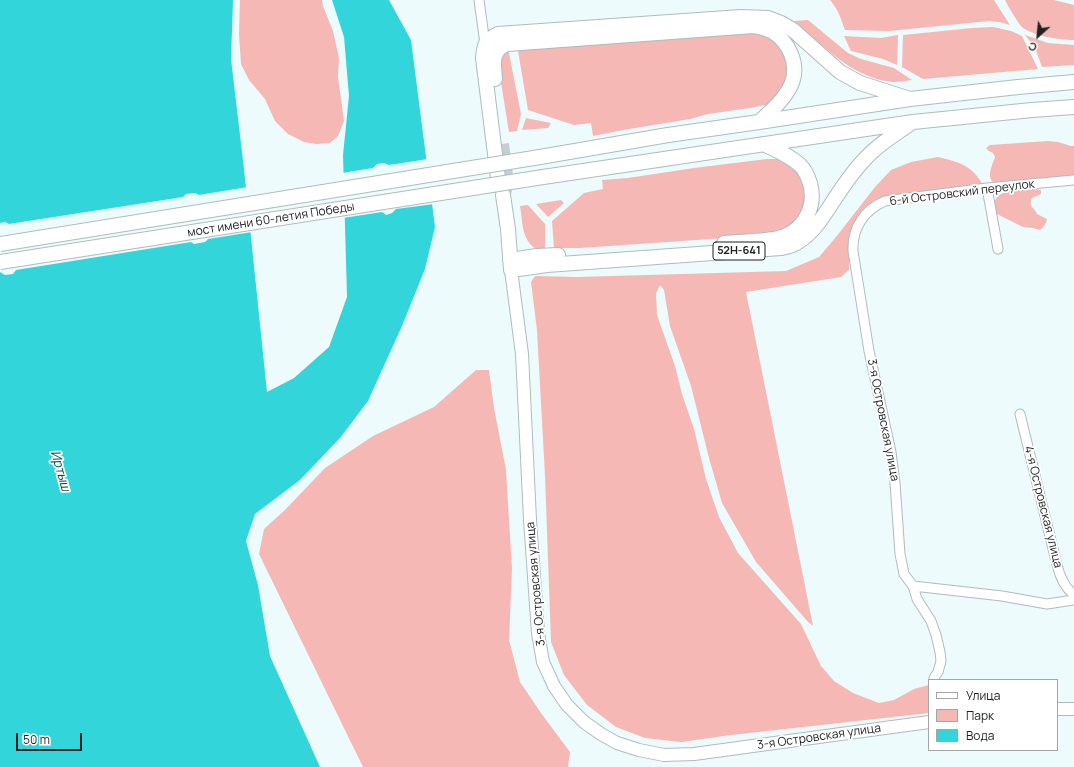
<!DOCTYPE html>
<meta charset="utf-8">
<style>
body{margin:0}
#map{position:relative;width:1074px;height:767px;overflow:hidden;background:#edfbfc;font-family:Manrope,sans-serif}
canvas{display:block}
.legend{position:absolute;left:928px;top:679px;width:130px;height:72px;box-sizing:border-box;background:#fff;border:1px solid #a4a6a6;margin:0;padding:5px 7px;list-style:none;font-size:12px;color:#1c2121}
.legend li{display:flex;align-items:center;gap:8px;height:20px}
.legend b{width:20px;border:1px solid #a4a6a6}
.north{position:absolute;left:1018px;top:16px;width:40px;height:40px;-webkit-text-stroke:3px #fff;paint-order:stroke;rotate:207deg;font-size:11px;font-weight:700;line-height:16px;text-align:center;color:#1c2121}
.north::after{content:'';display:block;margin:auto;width:14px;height:18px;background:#1c2121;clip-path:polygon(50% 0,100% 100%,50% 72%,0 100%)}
.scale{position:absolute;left:16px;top:733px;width:66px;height:18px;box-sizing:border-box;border:2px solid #1c2121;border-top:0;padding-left:5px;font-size:12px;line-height:14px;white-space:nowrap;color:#1c2121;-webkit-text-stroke:3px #fff;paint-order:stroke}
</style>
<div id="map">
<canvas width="1074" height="767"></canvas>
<ul class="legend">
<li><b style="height:5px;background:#fff"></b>Улица</li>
<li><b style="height:11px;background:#f5b8b5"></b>Парк</li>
<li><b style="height:11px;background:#32d6da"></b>Вода</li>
</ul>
<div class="north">С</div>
<div class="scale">50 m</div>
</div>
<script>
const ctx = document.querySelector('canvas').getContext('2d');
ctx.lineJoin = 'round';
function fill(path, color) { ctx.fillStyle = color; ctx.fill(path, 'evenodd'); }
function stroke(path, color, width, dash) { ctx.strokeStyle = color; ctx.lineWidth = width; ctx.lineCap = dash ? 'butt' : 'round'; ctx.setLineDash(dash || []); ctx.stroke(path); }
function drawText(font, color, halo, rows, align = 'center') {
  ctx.font = font + ' Manrope,sans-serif'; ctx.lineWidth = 3.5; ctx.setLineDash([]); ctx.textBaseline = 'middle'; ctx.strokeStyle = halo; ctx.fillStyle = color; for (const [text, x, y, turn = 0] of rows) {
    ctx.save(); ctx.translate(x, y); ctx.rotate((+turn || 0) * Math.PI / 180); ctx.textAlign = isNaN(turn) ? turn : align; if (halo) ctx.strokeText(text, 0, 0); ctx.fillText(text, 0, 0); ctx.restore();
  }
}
fill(new Path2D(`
 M240 0H322L323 6 333 31 339 58 338 77 344 121 338 136 330 143 316 144 304 142 288 134 275 121 265 99 249 80 241 64 239 34Z
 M830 0H994L1010 25 999 22 989 21 889 31 845 30C841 19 838 9 830 0Z
 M1005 0H1054L1074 5V40C1060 40 1033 36 1022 27 1018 23 1008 6 1005 0Z
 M808 20 848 53 861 59 894 68 912 80C906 81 899 82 893 82 853 79 823 45 794 21Z
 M993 27 1011 31 1022 36 1038 69 923 79 902 67 903 35 972 28Z
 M759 32 780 44 788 61V79L774 100 766 105 750 108 708 114 690 119 623 130 593 136 591 123 574 125 528 110 517 45Z
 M898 35 897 65 883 59 851 51 844 36 881 38Z
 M1025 35 1048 43 1074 45V65L1042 67 1035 48Z
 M508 48 521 114 517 131 509 132 498 64 499 59Z
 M526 118 551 123 548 128 522 130Z
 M1048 141 1058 142 1071 146H1074V176L998 184C984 181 992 166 995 157L993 153 989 151 986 148 990 145Z
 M938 157C959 162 972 165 983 185L866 208 849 237V270L841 277 746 292 813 626 808 622 756 562 722 503 709 458 691 386 670 326 664 290 660 285 656 293 657 315 675 366 682 394 694 429 706 479 719 517 738 553 801 624 821 666 834 681 853 693 879 703 894 700 914 689 929 685V713L731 735 681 742 645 738 616 727 587 705 564 675 551 642 545 476 537 330 531 282 535 276 577 277 786 271 819 257 836 237 875 187 891 170 911 162Z
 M767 159H779L787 162 803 178 807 197 797 223 769 235 580 248H554L552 221 584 193 603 189 602 180 628 178 694 168Z
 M1036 189 1041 190V194L1032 198C1028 208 1034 206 1037 214L1047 219C1046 224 1044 227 1040 230L1033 228 1023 227 995 213 993 204C995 201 996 198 998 196 1006 189 1026 189 1036 189Z
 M561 200 564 203 548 217 536 204Z
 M528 205 545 224V249H536C521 239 523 222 520 206Z
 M476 370H489L494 408 506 470 512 569 509 640 520 682 541 713 570 752 568 767H363L259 554 264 529 285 510 325 468 373 436 434 407Z`), '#f5b8b5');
fill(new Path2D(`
 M0 0H233L231 59 244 169 267 392 294 378 329 347 347 297 343 155 349 96 344 37 332 0H389L411 40 435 227 425 269 402 326 368 401 340 438 300 480 255 514 246 541 258 585 270 656 320 767H0Z`), '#32d6da');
fill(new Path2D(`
 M428 159 434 204 396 209 392 213 386 215 382 212 343 218 342 173 373 168 377 164 384 163 389 165Z
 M248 187 252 232 208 239 205 242 194 244 191 242 16 270 13 274 5 275 0 272V223L5 222 9 224 183 197 186 194 195 193 199 195Z`), '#edfbfc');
stroke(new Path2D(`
 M502 144 507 183 504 193`), '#c3cfd0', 14, [14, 7]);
const street = new Path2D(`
 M479 0 485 44
 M987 188 998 249
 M1020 414 1057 565C1060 577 1064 587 1074 595
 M913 586 1002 596 1047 604 1074 600
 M934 678 938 672 941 661 940 652 936 635 931 621 917 599 913 586 904 574 900 554 895 483 891 452 869 351 853 251C852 228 864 210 885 201L987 188 1074 180`);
const secondary = new Path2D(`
 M511 270 522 354 530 520 538 633 543 662 554 686 567 705 584 722 601 734 617 743 639 750 664 755 694 754 929 722
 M1057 709H1074`);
const primary = new Path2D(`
 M495 79C494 65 490 51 507 44L753 26C760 27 765 28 771 31 789 41 800 65 791 85 784 100 771 111 759 122
 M540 157 668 135 759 122 910 99 1018 87 1074 82
 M543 177 913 122 1032 110 1074 107
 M499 186 483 58C484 45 485 40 498 34L741 17 768 18 781 23 793 30 840 72 860 83 910 99
 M503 195 508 229 511 270 547 265 781 248C787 247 793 246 798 242 813 233 823 217 832 203 842 188 852 172 865 159 878 144 896 134 911 123
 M724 243C741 241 771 242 785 236 806 227 816 205 810 183 808 177 805 170 800 165 789 155 776 150 763 144
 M510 260 537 256 558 255`);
stroke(street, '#afbcbc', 11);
stroke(secondary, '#afbcbc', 14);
stroke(primary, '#afbcbc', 16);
stroke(street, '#fff', 9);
stroke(secondary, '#fff', 12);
stroke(primary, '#fff', 14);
const primaryBridge = new Path2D(`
 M0 244 540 157
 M0 262 543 177`);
stroke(primaryBridge, '#afbcbc', 16, []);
stroke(primaryBridge, '#fff', 14);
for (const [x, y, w] of [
 [739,251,52]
]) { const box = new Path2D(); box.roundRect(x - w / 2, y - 9, w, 18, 3); ctx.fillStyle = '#fff'; ctx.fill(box); stroke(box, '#1c2121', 1); }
drawText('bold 11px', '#1c2121', null, [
 ["52Н-641",739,251]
]);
drawText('12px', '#1c2121', '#fff', [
 ["6-й Островский переулок",962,193,-7],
 ["мост имени 60-летия Победы",271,220,-9],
 ["3-я Островская улица",883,420,79],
 ["4-я Островская улица",1043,507,76],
 ["3-я Островская улица",536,584,-95],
 ["3-я Островская улица",819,737,-8]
]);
drawText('italic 13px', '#00494b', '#fff', [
 ["Иртыш",60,471,74]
]);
</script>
